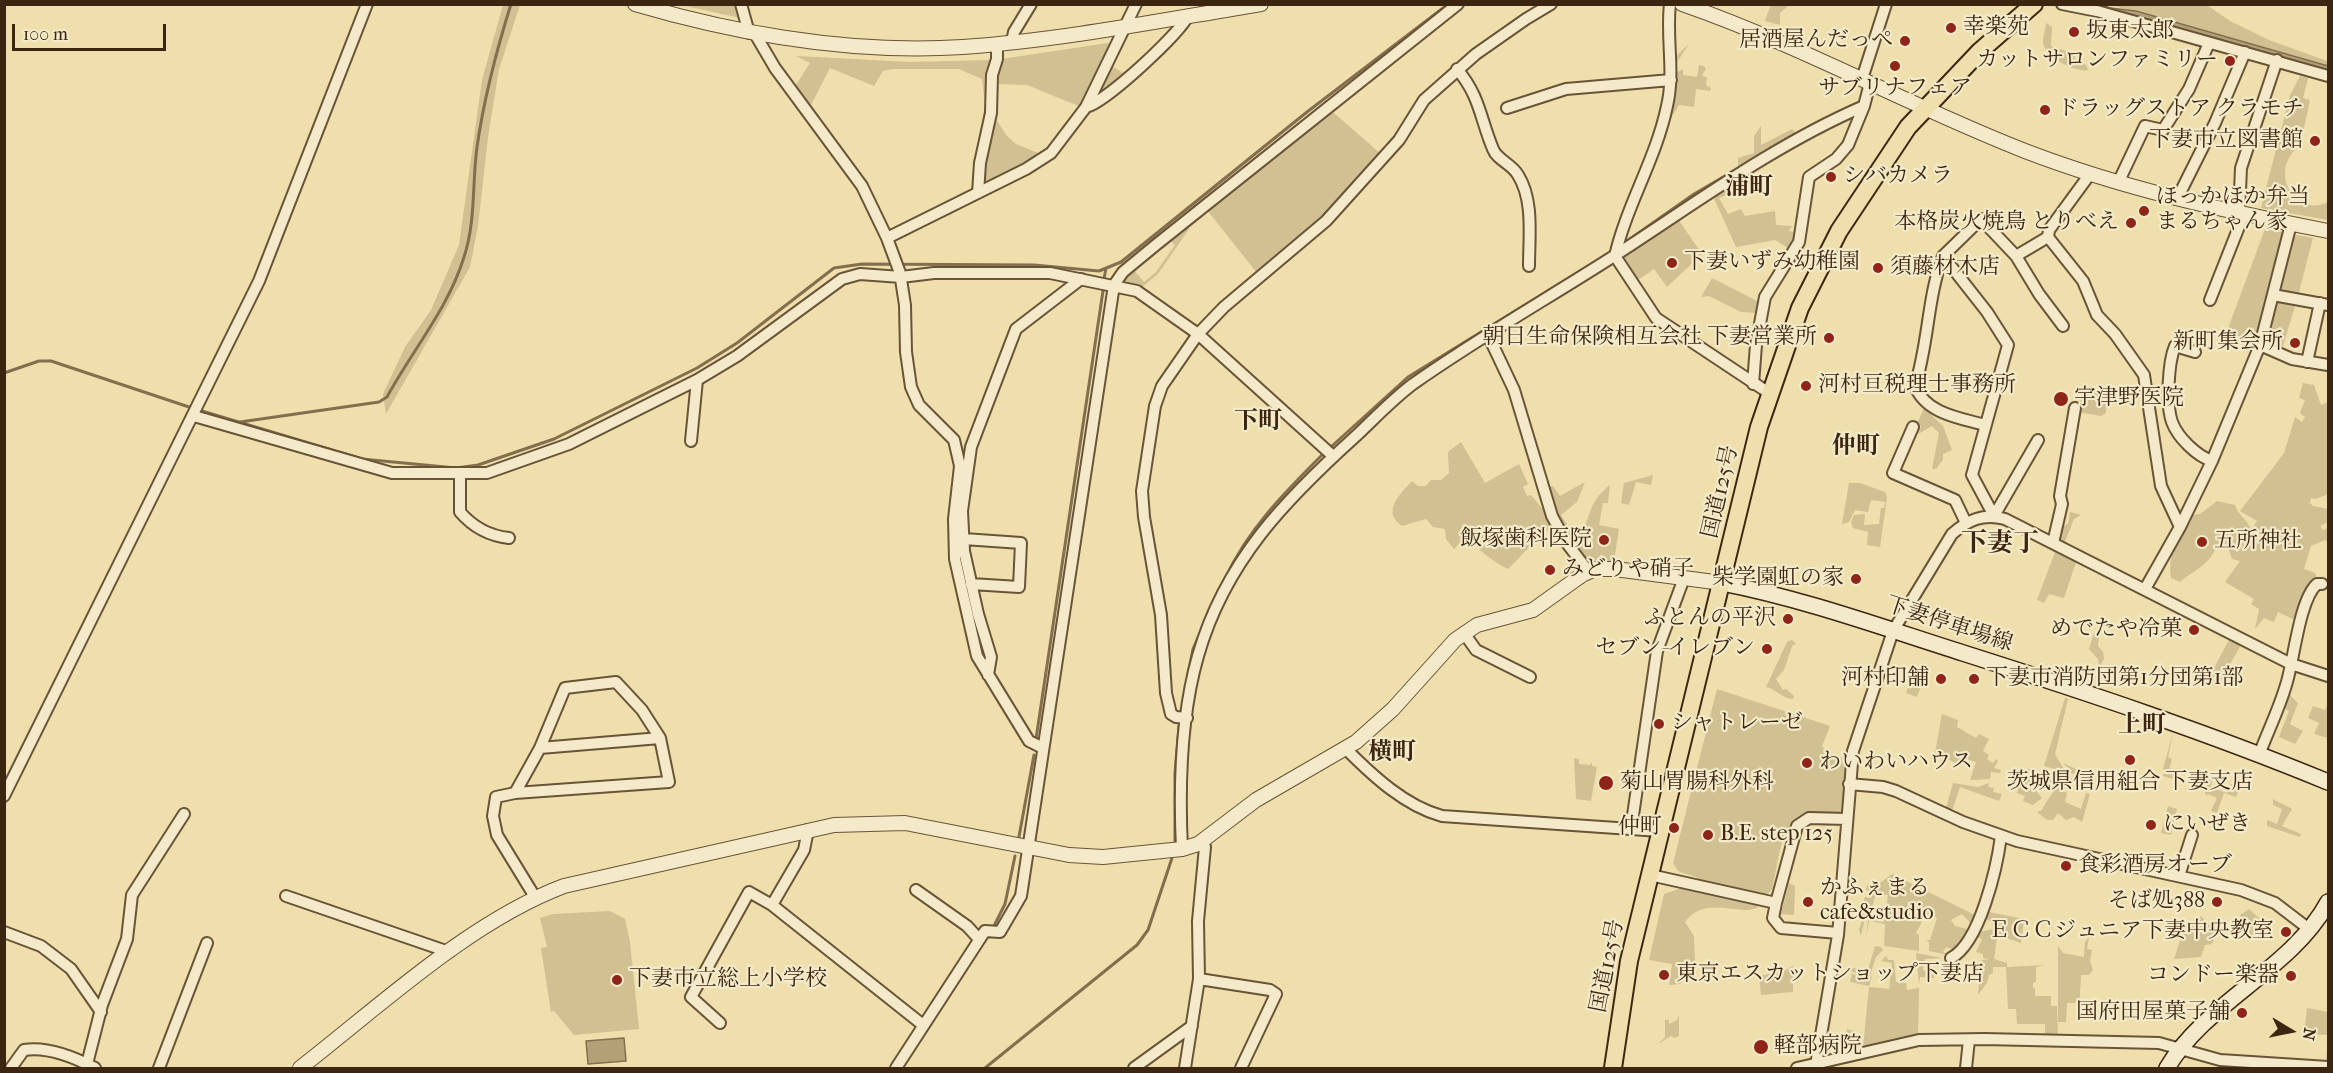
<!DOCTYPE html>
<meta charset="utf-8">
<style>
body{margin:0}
#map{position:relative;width:2333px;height:1073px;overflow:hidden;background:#eedfac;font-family:"IM FELL French Canon",serif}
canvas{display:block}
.frame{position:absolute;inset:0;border:6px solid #3d2611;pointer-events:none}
.north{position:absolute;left:2261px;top:1001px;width:60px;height:60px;-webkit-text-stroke:4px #f4eac9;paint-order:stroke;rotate:100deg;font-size:16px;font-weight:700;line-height:24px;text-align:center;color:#3d2611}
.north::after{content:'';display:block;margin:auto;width:21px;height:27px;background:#3d2611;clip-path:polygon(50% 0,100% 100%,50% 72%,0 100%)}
.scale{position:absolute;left:12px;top:24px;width:154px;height:27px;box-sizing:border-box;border:3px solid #3d2611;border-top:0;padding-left:8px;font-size:18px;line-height:21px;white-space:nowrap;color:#3d2611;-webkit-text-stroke:4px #f4eac9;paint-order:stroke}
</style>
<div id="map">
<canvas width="2333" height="1073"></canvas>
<div class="frame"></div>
<div class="north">N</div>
<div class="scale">100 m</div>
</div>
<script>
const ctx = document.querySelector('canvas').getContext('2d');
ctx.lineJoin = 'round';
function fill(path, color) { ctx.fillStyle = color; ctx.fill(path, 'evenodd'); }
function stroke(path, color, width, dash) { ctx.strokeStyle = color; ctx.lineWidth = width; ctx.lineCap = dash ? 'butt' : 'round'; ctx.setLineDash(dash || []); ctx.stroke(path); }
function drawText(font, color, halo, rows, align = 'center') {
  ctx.font = font + ' "IM FELL French Canon","Noto Serif JP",serif'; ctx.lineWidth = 4.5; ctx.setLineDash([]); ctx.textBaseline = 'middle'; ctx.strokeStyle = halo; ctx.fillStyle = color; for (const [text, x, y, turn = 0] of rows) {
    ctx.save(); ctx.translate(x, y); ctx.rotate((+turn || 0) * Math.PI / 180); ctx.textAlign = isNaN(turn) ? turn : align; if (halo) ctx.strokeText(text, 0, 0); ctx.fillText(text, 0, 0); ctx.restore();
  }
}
fill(new Path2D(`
 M1771 4 1789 5 1780 13V25L1765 21Z
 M503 5H520L499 69 488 137 478 226 470 267 386 414 383 394 405 347 431 310 459 245 482 80Z
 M681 5H736L740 18Z
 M2111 5H2207L2230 21 2269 40 2327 61 2328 59 2327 66Z
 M2046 23 2052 27 2051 46 2075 54V61L2086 65 2088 70C2076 73 2048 58 2044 46 2041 40 2046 31 2046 23Z
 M1108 43 1112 45 1081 107 1027 85 995 84 1001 59Z
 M1689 44 1677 62V72L1683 69V75L1697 77 1699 65 1704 66 1706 69 1702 75 1707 78 1706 85 1711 88 1710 91 1696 89 1694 107 1679 105 1670 120H1667L1675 57Z
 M796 56 909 62 992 60 988 113 974 169 985 105 982 79 959 69H894L883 71 874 86 830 68 809 109 794 88 810 63Z
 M1110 65 1125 74 1097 98 1096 90Z
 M2300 76 2308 78 2303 98 2310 100 2300 146C2267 169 2294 219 2328 202V220L2261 208 2290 95Z
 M1333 112 1382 155 1322 221 1257 273 1207 210Z
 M994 116 1007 136 1016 144 1043 155 985 186 983 184 982 172Z
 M1761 126V145L1792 129 1796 133 1738 167V158L1754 153V136Z
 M1730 183 1734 192 1719 198 1728 214 1741 209 1745 216 1775 211 1776 225 1792 226 1789 231 1799 233 1779 265 1788 248 1775 240 1736 247 1712 194Z
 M1678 219 1702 254 1667 287 1654 269 1635 282 1623 260 1624 255Z
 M1186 225 1189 229 1158 274 1141 288 1125 281 1124 278 1132 268 1144 282 1156 272 1175 245 1169 239Z
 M2265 229 2282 232 2284 236 2256 345 2227 331Z
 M2297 235 2313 238 2298 296 2278 290 2292 240Z
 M1712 278 1759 302 1757 313 1741 312 1709 296 1701 297Z
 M2280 299 2296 303 2281 352 2274 348 2270 323Z
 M2303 383 2314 385 2321 405 2328 402V494L2316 499 2311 498 2310 503 2313 506 2328 509V522L2320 526 2323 530 2328 528V542L2325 540 2311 546 2304 569 2315 573 2317 578 2299 622 2278 612 2274 622 2264 618 2255 629 2259 609 2251 604 2254 599 2225 582 2240 561 2232 559 2227 544H2217C2211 565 2195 569 2180 582L2171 578C2168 563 2173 537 2186 528L2190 515 2200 514 2217 501 2235 505C2238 515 2248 520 2251 530L2257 521 2240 511 2284 453 2295 417 2302 422 2305 417 2300 413 2305 400 2299 398Z
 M2083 387 2104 390 2107 394 2106 413 2101 416 2078 412Z
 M1924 408 1943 426 1952 450 1943 454V460L1936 469H1932L1939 433 1932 426 1918 434 1921 426 1917 424Z
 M1461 442 1485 483 1519 464 1528 484 1523 487 1527 496 1531 495 1545 512 1551 528C1538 536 1521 557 1508 569 1487 558 1472 546 1463 524L1460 531 1465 538 1454 549 1446 539 1445 529 1433 527 1426 519 1402 526C1381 512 1400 494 1412 481L1418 486H1426L1431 480H1441L1449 473 1448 452Z
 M1653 475 1651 485 1636 482 1629 505 1621 503 1624 483Z
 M1585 482 1577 502 1561 515 1572 532 1568 536 1558 519 1548 487 1553 486 1560 496Z
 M1849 483H1860L1885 492 1887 497 1880 547 1867 545 1868 532 1853 528 1851 522 1854 515 1865 514 1864 525 1879 524 1881 508H1884L1885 502 1871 500 1868 512 1855 510 1849 522 1842 524Z
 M1610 485 1608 503H1603L1599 525 1619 529 1614 561 1589 562 1572 541H1578C1592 517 1586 504 1610 485Z
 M2070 512 2081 515 2074 519 2064 544 2057 540 2062 527 2068 524Z
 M2055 552 2076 562 2064 598 2049 594 2044 603 2037 600Z
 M2094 633H2099L2098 646 2103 652 2104 659 2099 668 2098 659 2089 649Z
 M2230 638 2241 645 2217 687 2206 683Z
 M1792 640 1796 644 1792 646 1784 670 1776 679 1783 690 1786 689 1794 696 1793 699C1782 699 1777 689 1766 687L1787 642Z
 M1909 672 1924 678 1917 697 1906 693 1911 681 1907 675Z
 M1717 689 1830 726 1822 746 1832 756 1848 759 1843 812 1838 816C1829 815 1814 811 1805 814 1779 821 1778 868 1772 889L1767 895 1697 880 1698 878 1678 871 1673 863Z
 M2289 694 2298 703 2290 724 2303 731 2295 744 2279 737 2289 711 2283 708Z
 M2065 698 2068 699 2055 754 2065 771 2070 770 2063 763 2076 769 2075 774 2059 771 2056 773 2074 779 2063 791 2067 793 2065 802 2081 809 2086 793 2090 794 2082 822 2074 817 2066 820 2058 813 2053 820H2047L2037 812 2042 810C2046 801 2051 796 2056 788L2054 784 2050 789 2039 787 2042 775 2054 776 2055 769 2044 766Z
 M2328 703V738L2314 734 2319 723 2308 718 2313 706 2325 710Z
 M1942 714 1958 720 1957 727 1976 738 1979 734 1989 739 1983 751 1989 755 1987 759 1993 763 1996 759 1998 761 1994 768 2001 770 2000 773 1991 772 1990 779 1970 780 1976 762 1961 757 1958 764 1935 753Z
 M2173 732 2168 757 2172 759 2169 770 2178 773 2189 738 2176 780 2163 776 2165 770 2163 769Z
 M1574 758 1579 759V764L1590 765 1592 762V766L1597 767 1591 801 1576 799Z
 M2023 768 2033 770 2032 779 2039 781 2037 792 2042 798 2033 805 2023 801 2025 796 2017 793 2019 787 2014 784Z
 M2213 770 2211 787 2227 793 2231 784 2240 787 2236 797 2224 793 2217 813 2211 811 2217 798 2208 794 2207 796 2205 793 2207 786 2204 785 2202 776 2210 779Z
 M1953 783 1978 787 1989 783 1988 787 1994 788 1993 792 2002 794 1999 801 1960 787 1952 811 1946 808Z
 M2273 799 2292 809 2282 826 2301 834 2300 837 2267 826V820L2277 824 2282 809 2273 805Z
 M2168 806 2177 809 2171 835 2161 833Z
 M1892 874 1977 916 1974 927 1962 914 1951 920 1955 926 1971 930 1955 950 1946 947 1943 952 1949 955 1929 951V942L1926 940H1930L1937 918 1926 914 1916 933 1919 935V951L1884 946 1885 924 1869 921 1866 939 1868 919 1884 922 1888 895 1876 894 1871 911 1865 918 1861 936 1859 930 1863 917 1860 911 1865 897 1871 898 1872 891 1866 890 1867 885 1880 883Z
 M1789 883 1795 886 1794 915 1781 914Z
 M1682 888 1759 906C1745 919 1706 893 1685 922L1694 936 1695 962 1680 984 1669 985 1672 964 1649 960 1664 894Z
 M2249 909 2260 919 2259 941 2243 930 2244 921 2240 915Z
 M610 911 625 919 630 942 639 1029 574 1035 554 1011 551 1012 541 948 547 947 540 918 553 914Z
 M1989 912 2024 919 2021 943 2003 937 1997 938 1994 959 2007 963V967L2045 965 2036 967V982L2033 983V988H2035V996H2051V1006H2057L2058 1036H2045V1024H2017L2016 1009H2008L2006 967H1993V973L1989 975 1987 983 1978 995 1980 964 1982 960 1990 959 1983 958V954L1976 952 1982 939 1975 936 1979 932 1993 929 1992 923 1983 916 1988 917Z
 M2201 916 2207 923 2213 925 2216 933 2212 944 2205 945 2201 957 2174 959 2185 925 2194 923Z
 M2089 937 2087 949 2092 950 2090 961 2093 970 2089 975H2081L2079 1015 2077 1003H2067L2066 1022H2058V946L2063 953 2084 957 2085 942Z
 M1875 946 1881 947 1883 950 1876 957 1870 976 1861 983 1872 976 1869 986 1850 982 1852 973 1859 978 1862 976 1851 971 1853 968 1868 970Z
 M1916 953 1942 958 1925 959 1923 970 1934 974V978L1920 977 1919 985Z
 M1886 956 1888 960H1894L1896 982 1906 983 1907 990 1919 988 1918 1036 1863 1047 1869 987 1889 989 1892 963 1881 961Z
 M1793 966V992L1761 995 1759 976 1784 971Z
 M2307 1008 2328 1012V1063H2326L2328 1035 2304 1034Z
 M1679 1015V1036L1674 1038 1671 1036 1658 1044 1665 1037V1020H1669V1024L1677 1020Z
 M1847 1029 1854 1031 1861 1041 1860 1047 1842 1050Z`), '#d0c092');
const water = new Path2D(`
 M2085 5 2136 11 2328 66V73Z
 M624 1038 626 1061 588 1064 586 1041Z`);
fill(water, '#b2a077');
stroke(water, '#836f4e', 1.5);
stroke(new Path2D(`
 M2098 4 2107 7
 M1810 126 1826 118
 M1630 239 1694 194 1737 169
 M1104 279 1106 268
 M4 373 39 361H51L192 408
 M202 411 362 459 456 468 478 465 554 439 697 368 737 343 834 268 862 264 1034 265 1099 271 1121 262 1307 112 1447 5
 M240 422 379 402 387 397C412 351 449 307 464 257 476 221 472 183 477 147 484 98 496 52 511 4
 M1332 446 1408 377 1595 262
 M1225 579C1247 530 1285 492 1323 454
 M1188 674 1193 649 1202 629
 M1036 739 1103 291
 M1018 842 1034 755
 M1175 845V773L1179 726
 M993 928 1005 904 1015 856
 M902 1068 950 994
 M985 1068 1137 945 1148 930 1172 858`), '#836f4e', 3);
const minor = new Path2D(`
 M741 4 749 33
 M2062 4 2097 11 2328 76
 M755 34 775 68 862 186 887 238 900 273 905 305 906 352 911 387 919 405 954 440 960 466 954 519 955 559 977 656 1029 741 1043 748
 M1012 42 1014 32 1031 4
 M1457 69C1480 96 1480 118 1493 149 1497 160 1512 164 1518 175 1534 200 1529 237 1529 266
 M1862 79 1886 4
 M1086 107C1106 102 1178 35 1188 16
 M1507 108 1566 89 1671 80
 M2090 174 2049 230 2048 237 2083 281 2097 315 2115 334 2144 375 2161 486 2180 527
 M2118 183 2145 126 2163 130 2189 89 2209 43
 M978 193 980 163 991 113 992 75 997 59V44
 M2177 199 2215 123 2245 52
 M2239 213 2241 168 2277 60
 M2048 237 2016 256 2039 294 2063 326
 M887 238 1026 169 1051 153 1086 107 1136 4
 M1615 256C1627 204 1656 159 1667 106 1675 72 1666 39 1670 4
 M1615 256 1656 318 1769 393
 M1943 256C1927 298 1929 342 1915 386 1926 414 1960 418 1985 425
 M2273 295 2328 305
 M2210 300 2244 214
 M1488 335 1514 390 1552 516 1566 542 1588 571
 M2260 345 2292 359 2328 365
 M2195 352 2175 346C2168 363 2166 405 2172 422 2178 438 2197 456 2212 461
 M2307 362 2320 303
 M1753 384 1756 345 1765 297 1799 242 1809 177 1836 159 1848 145 1864 106
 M194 416 392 473H487L569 444 697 380 737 356 842 279 860 274 901 277 934 273H1050L1137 291 1198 334 1333 456
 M1913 427 1893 473 1955 500 1966 523
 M691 441 697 380
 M460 475V512C473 527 490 536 509 538
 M1994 516 1972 475 2008 345 1987 312 1943 256 1981 219 2016 256
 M1994 516 2038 440
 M964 539 1021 543 1019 587 971 584
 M2053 543 2062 504 2060 496 2075 408
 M2145 589 2180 527 2212 461 2260 345 2291 224
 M1464 633 1476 650 1530 677
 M988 675 991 657 978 614 964 551 962 511 971 447 1016 329 1081 279
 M616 682 642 710 660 738 669 782 515 793 540 748 565 688Z
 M1187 718 1176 717 1171 714 1166 693 1161 615 1144 517 1142 491 1155 406 1162 386 1198 334 1224 307 1326 221 1399 140 1424 100 1476 54 1526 19 1551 4
 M540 748 660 738
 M1346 749C1373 776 1405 806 1442 816L1660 831
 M2259 755C2268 731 2279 709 2286 685 2294 661 2299 600 2317 584H2322
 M1849 784 1883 787 1896 791 1963 822 2017 841 2241 890 2275 903 2309 929
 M515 793 496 797 493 816 497 835 535 897
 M4 796 259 281 367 4
 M1631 829 1657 651 1684 578
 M808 830 804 850 772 905 923 1025
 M1182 849C1179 787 1181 715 1198 656 1225 561 1286 499 1357 435 1375 418 1393 399 1413 384 1478 338 1547 299 1614 256 1696 203 1774 145 1864 106L1870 83
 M1650 875 1776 903 1797 826 1809 818 1847 819
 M2179 876 2192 835
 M916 890 967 926 979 939
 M286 896 449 952
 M1776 903 1773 918 1781 928 1838 933
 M4 932 41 946 71 969 101 1012
 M1951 958C1980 943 1997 867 2001 836
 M1199 979 1270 990 1276 994 1241 1068
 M720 1023 691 997 749 892 772 905
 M87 1064 102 1005 127 939 132 895 184 814
 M1816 1065 1838 935 1853 751 1893 631 1952 534C1968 520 1983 513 2005 519L2291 664 2328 676
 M11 1068 24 1050C48 1046 74 1057 95 1068
 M159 1068 207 943
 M896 1068 985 931 1000 932 1021 896 1114 285 1123 272 1157 244 1458 4
 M1134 1068 1192 1026
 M1185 1068 1199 979 1198 921 1205 847 1203 841
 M1797 1068 1919 1040 1984 1039 2159 1043 2220 1060 2328 1067
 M1966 1068 1969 1040`);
const tertiary = new Path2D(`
 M635 4C741 35 852 54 963 47 1063 40 1163 20 1261 4
 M1682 4C1800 45 1910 106 2025 151 2124 189 2225 211 2328 231
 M300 1068C380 1006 469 922 564 886L834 825 905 823 1069 855 1103 857 1182 849 1198 844 1256 800 1356 742 1393 709 1455 640 1477 625 1533 610 1582 575 1595 569H1615L1722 583`);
const secondary = new Path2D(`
 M1722 583C1804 599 1884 628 1963 653 2086 692 2209 733 2328 782
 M2167 1068C2206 1002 2292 969 2328 902`);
const trunk = new Path2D(`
 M1613 1068 1629 961 1759 427 1800 308 1839 231 1908 127 1980 51 2034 4`);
stroke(minor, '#695438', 14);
stroke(tertiary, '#695438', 16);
stroke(secondary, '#3d2611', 18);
stroke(trunk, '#3d2611', 20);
stroke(minor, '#f4eac9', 10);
stroke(tertiary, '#f4eac9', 14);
stroke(secondary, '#f4eac9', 15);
stroke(trunk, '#eedfac', 16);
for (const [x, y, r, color] of [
 [1951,28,6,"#8f2418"],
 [2074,32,6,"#8f2418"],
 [1905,41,6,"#8f2418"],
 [2230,61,6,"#8f2418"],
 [1895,66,6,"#8f2418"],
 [2045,110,6,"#8f2418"],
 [2315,141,6,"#8f2418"],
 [1831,177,6,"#8f2418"],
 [2144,211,6,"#8f2418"],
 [2131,223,6,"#8f2418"],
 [1672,263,6,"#8f2418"],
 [1878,268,6,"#8f2418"],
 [1829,338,6,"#8f2418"],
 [2295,343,6,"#8f2418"],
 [1806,386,6,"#8f2418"],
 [2061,399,8,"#8f2418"],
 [1604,540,6,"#8f2418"],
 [2202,542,6,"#8f2418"],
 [1550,570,6,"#8f2418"],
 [1856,579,6,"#8f2418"],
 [1788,619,6,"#8f2418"],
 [2194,630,6,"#8f2418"],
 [1767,649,6,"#8f2418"],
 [1941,679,6,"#8f2418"],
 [1974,679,6,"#8f2418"],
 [1659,724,6,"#8f2418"],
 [2130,760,6,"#8f2418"],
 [1807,763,6,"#8f2418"],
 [1606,783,8,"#8f2418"],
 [2151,825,6,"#8f2418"],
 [1674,828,6,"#8f2418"],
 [1708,835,6,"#8f2418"],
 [2066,866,6,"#8f2418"],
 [1808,902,6,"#8f2418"],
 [2217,902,6,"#8f2418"],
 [2286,932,6,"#8f2418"],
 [1664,975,6,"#8f2418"],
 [2291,976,6,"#8f2418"],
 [617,980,6,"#8f2418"],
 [2242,1013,6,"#8f2418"],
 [1761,1047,8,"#8f2418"]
]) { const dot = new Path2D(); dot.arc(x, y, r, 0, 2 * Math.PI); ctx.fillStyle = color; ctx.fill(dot); stroke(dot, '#f4eac9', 2); }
drawText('22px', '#3d2611', '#f4eac9', [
 ["幸楽苑",1963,28],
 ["坂東太郎",2086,32],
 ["居酒屋んだっぺ",1893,41,"right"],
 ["カットサロンファミリー",2218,61,"right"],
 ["サブリナフェア",1895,89,"center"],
 ["ドラッグストア クラモチ",2057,110],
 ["下妻市立図書館",2303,141,"right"],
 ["シバカメラ",1843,177],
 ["ほっかほか弁当",2156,198],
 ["まるちゃん家",2156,223],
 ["本格炭火焼鳥 とりべえ",2119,223,"right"],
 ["下妻いずみ幼稚園",1684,263],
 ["須藤材木店",1890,268],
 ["朝日生命保険相互会社 下妻営業所",1817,338,"right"],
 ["新町集会所",2283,343,"right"],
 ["河村亘税理士事務所",1818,386],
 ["宇津野医院",2074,399],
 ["飯塚歯科医院",1592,540,"right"],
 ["五所神社",2214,542],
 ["みどりや硝子",1562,570],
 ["柴学園虹の家",1844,579,"right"],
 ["ふとんの平沢",1776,619,"right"],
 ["めでたや冷菓",2182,630,"right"],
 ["セブン-イレブン",1755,649,"right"],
 ["河村印舗",1929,679,"right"],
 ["下妻市消防団第1分団第1部",1986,679],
 ["シャトレーゼ",1671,724],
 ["わいわいハウス",1819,763],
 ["菊山胃腸科外科",1620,783],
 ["茨城県信用組合 下妻支店",2130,783,"center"],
 ["にいぜき",2163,825],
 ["仲町",1662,828,"right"],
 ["B.E. step 125",1720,835],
 ["食彩酒房オーブ",2078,866],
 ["かふぇまる",1820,889],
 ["cafe&studio",1820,914],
 ["そば処388",2205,902,"right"],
 ["ＥＣＣジュニア下妻中央教室",2274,932,"right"],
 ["東京エスカットショップ下妻店",1676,975],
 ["コンドー楽器",2279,976,"right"],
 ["下妻市立総上小学校",629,980],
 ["国府田屋菓子舗",2230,1013,"right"],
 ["軽部病院",1774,1047]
], 'left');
drawText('22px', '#3d2611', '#f4eac9', [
 ["国道125号",1721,492,-77],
 ["下妻停車場線",1949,625,18],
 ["国道125号",1608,966,-79]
]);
drawText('bold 24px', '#3d2611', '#f4eac9', [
 ["浦町",1749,188],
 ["下町",1258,422],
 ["仲町",1856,447],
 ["上町",2142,726],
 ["横町",1392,753]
]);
drawText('bold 26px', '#3d2611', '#f4eac9', [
 ["下妻丁",2000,545]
]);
</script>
